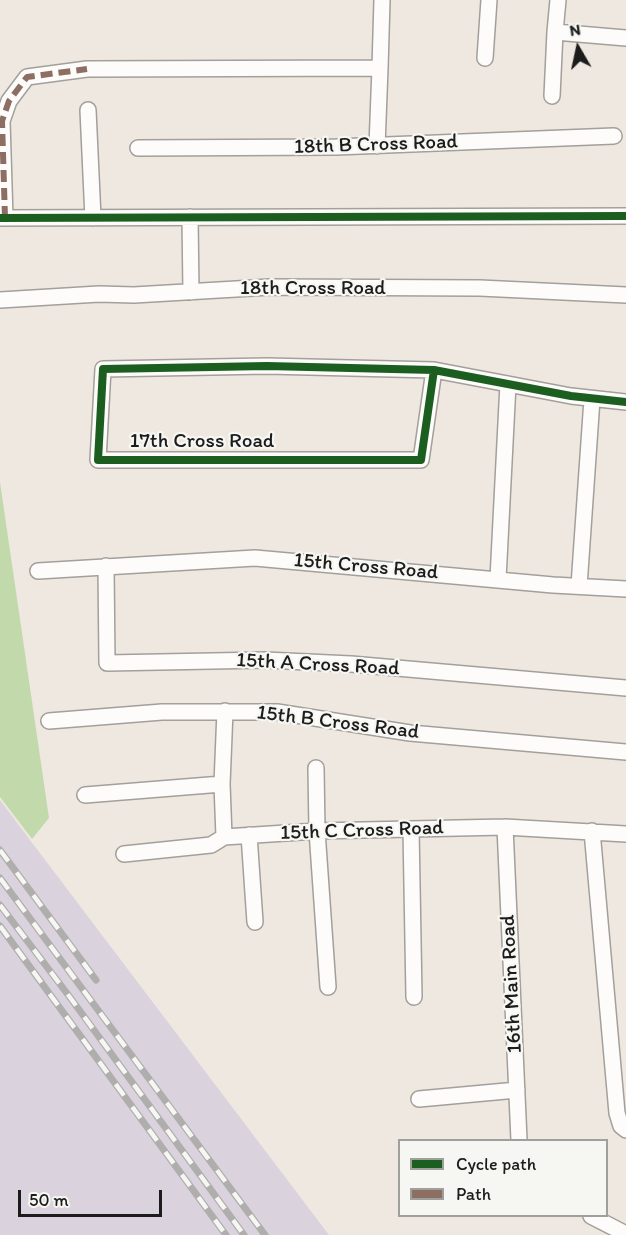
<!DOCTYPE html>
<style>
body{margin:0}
#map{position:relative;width:626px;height:1235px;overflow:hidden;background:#efe8e0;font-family:Itim,sans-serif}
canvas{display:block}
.legend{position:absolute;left:398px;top:1139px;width:210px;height:78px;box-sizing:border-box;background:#f6f6f2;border:2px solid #9f9f9c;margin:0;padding:8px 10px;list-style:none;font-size:18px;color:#1c1c1c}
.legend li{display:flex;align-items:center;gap:12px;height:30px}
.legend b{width:30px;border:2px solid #9f9f9c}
.north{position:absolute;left:548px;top:18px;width:60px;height:60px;-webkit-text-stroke:4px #f6f6f2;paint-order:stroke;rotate:351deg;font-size:16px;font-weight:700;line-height:24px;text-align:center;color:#1c1c1c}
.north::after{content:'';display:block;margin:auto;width:21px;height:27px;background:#1c1c1c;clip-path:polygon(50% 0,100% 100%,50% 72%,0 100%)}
.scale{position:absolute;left:18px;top:1190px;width:144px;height:27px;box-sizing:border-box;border:3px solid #1c1c1c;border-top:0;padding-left:8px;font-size:18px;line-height:21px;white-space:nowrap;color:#1c1c1c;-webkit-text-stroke:4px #f6f6f2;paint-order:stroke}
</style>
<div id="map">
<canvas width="626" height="1235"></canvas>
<ul class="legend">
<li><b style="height:8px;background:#1b5e20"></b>Cycle path</li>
<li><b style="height:8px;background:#8d6e63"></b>Path</li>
</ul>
<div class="north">N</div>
<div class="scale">50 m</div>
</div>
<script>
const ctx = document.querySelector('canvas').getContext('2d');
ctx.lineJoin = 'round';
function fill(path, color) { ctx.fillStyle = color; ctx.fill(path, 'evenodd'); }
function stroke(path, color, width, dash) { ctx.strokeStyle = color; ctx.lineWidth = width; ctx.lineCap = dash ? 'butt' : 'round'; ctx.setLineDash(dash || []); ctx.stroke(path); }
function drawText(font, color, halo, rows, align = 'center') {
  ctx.font = font + ' Itim,sans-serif'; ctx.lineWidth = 4.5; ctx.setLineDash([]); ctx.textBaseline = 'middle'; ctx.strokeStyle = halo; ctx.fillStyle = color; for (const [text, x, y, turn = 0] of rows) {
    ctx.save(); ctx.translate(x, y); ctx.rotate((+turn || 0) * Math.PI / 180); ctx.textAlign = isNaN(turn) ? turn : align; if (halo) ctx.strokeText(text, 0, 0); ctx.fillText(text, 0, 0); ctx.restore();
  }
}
fill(new Path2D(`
 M0 800 33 844 329 1235H0Z`), '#dad2dc');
fill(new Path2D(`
 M0 482 49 818 32 839 0 797Z`), '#c2daab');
const minor = new Path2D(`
 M555 32 558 0
 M485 58 489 0
 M552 96 555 32 626 38
 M88 110 93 218
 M377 146 380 68
 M138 148 336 147 614 136
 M190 217 191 292
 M0 218 626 216
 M5 218 2 121 9 101 27 77 87 69 380 68 382 0
 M0 300 99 294 134 295 270 287 480 288 626 295
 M434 370 421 460H98L103 369 267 366 434 370 571 396 626 402
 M106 566 107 663 265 660 351 664 626 688
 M38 571 255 558 553 585 626 589
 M498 579 508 384
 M579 586 592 399
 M225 711 222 784 224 837 317 831 505 827 626 834
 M49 721 162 712H277L410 733 626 752
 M316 768 317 831 328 987
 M85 795 222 784
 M505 827 519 1140
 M411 829 414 997
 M592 831 617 1113 621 1126 626 1130
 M249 835 255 922
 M124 854 211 845 224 837
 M419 1099 517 1090
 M591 1216 626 1234`);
stroke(minor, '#a39f9a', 18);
stroke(minor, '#fdfcfa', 15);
const rail = new Path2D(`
 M0 850 96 980
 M0 878 265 1235
 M0 905 69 996 244 1235
 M0 926 226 1235`);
stroke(rail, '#afaead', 7);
stroke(rail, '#f6f6f2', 4.5, [14]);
stroke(new Path2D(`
 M5 218 2 121 9 101 27 77 87 69`), '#8d6e63', 6, [12, 6]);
stroke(new Path2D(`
 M0 218 626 216
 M434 370 421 460H98L103 369 267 366 434 370 571 396 626 402`), '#1b5e20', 8);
drawText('21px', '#1c1c1c', '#f6f6f2', [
 ["18th B Cross Road",376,145,-2],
 ["18th Cross Road",313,289],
 ["17th Cross Road",202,442],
 ["15th Cross Road",366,567,5],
 ["15th A Cross Road",318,665,3],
 ["15th B Cross Road",338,723,7],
 ["15th C Cross Road",362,831,-2],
 ["16th Main Road",512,984,-93]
]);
</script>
